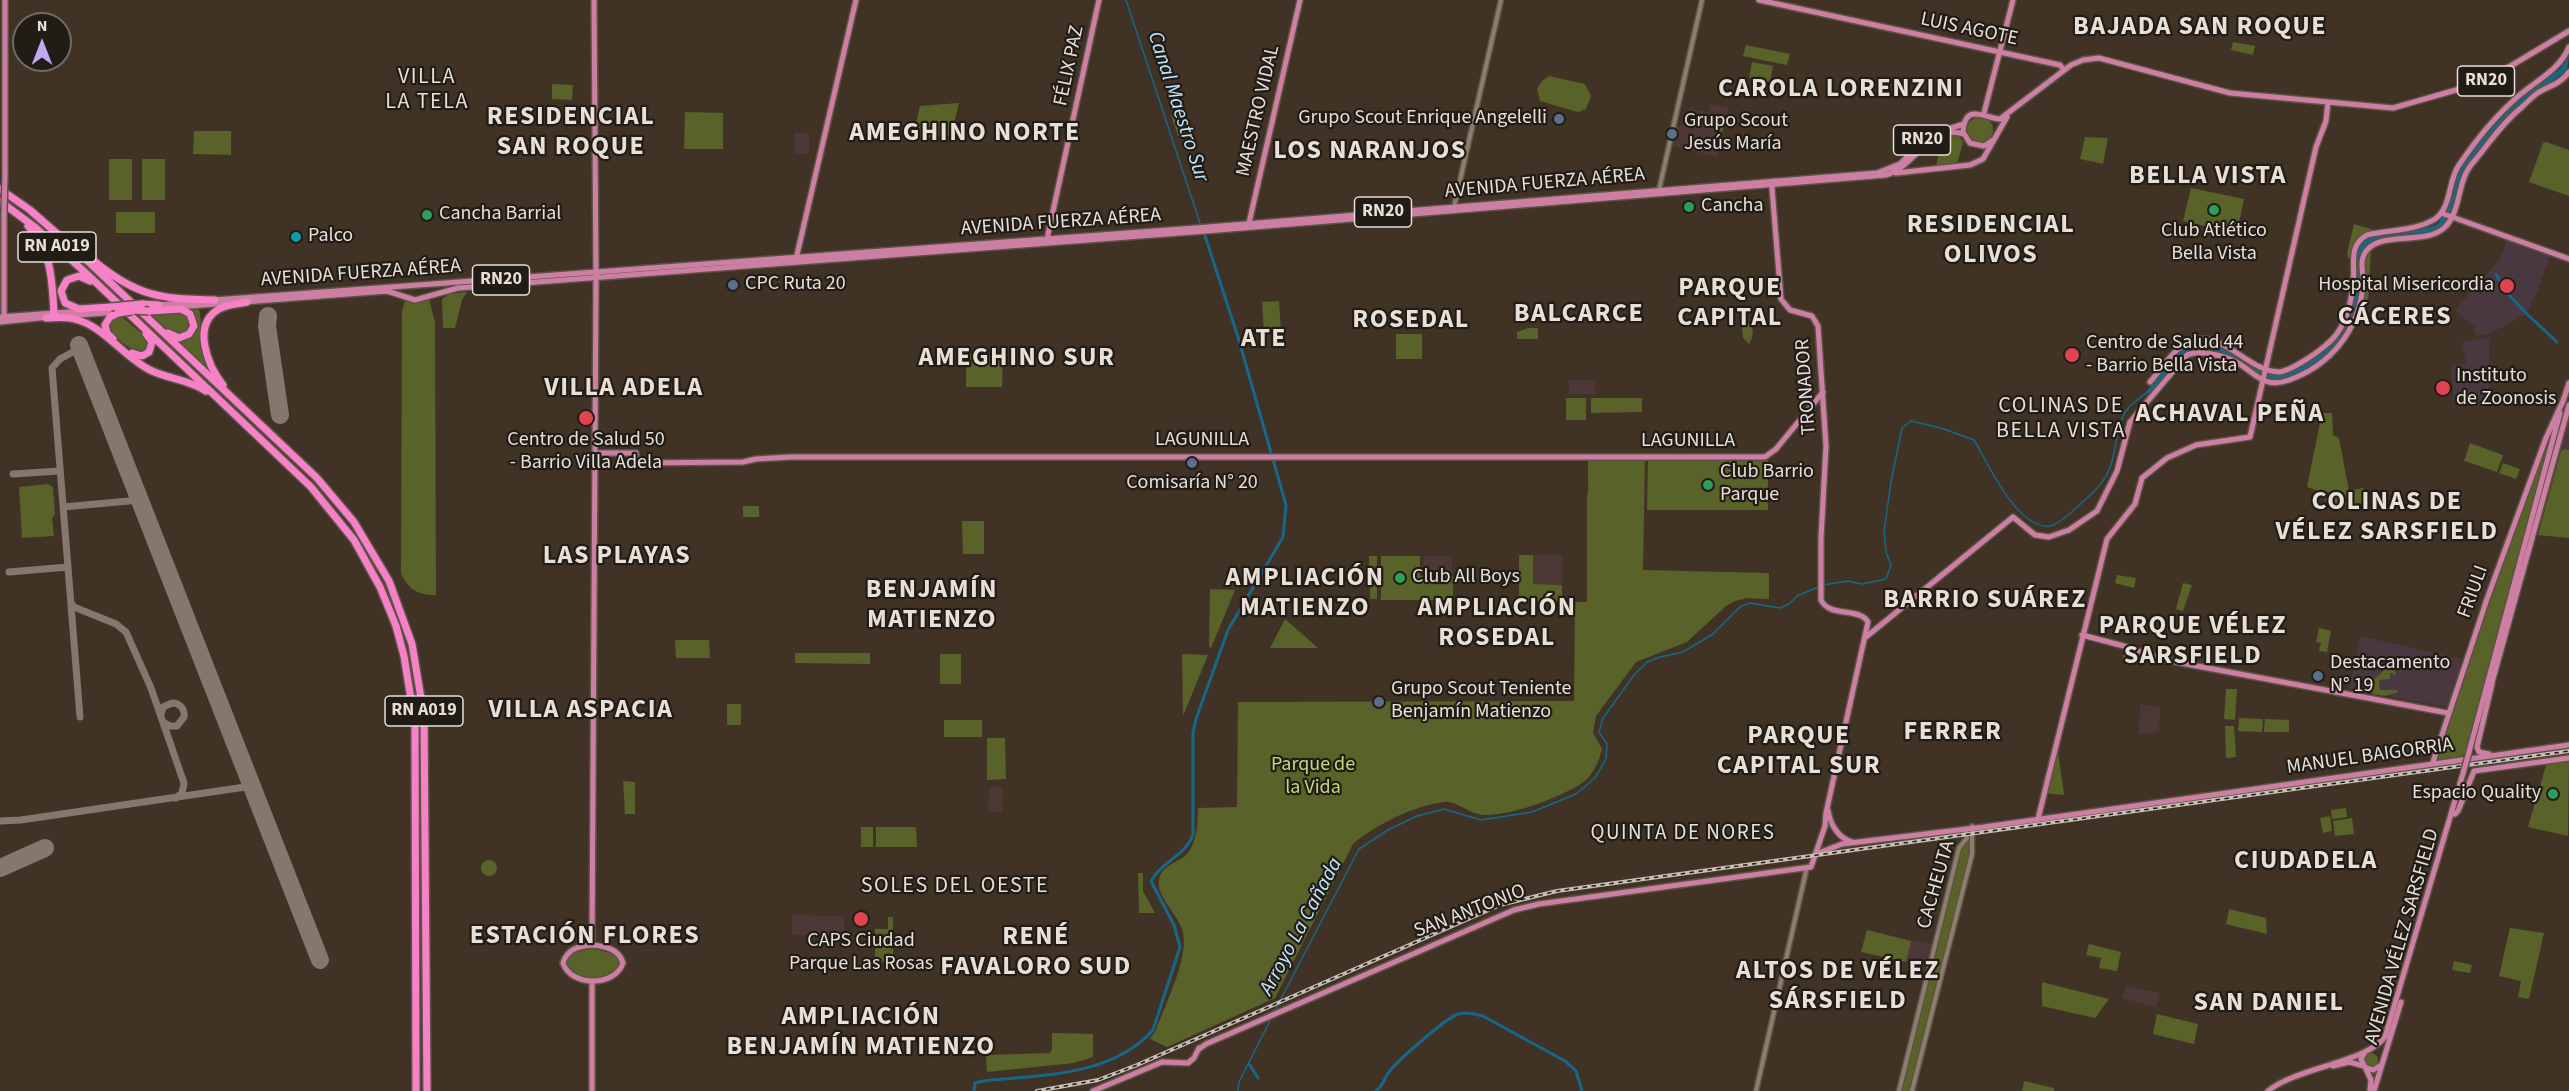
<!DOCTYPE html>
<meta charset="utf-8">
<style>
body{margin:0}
#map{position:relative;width:2569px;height:1091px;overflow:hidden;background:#403326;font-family:"Source Sans 3",sans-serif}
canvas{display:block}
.north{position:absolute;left:12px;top:12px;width:60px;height:60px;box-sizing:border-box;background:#221c16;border:2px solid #716a63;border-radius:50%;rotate:0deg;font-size:16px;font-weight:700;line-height:24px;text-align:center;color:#e8dfd7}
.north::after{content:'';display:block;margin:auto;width:21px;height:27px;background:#c0a8f4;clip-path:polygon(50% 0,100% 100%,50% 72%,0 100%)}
</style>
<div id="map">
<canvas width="2569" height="1091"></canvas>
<div class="north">N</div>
</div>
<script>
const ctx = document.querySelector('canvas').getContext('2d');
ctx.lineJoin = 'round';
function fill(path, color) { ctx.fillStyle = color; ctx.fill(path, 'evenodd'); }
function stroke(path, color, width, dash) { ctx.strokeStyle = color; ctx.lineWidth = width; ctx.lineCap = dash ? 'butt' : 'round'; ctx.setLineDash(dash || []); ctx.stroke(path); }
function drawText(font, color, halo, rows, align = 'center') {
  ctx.font = font + ' "Source Sans 3",sans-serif'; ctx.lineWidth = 4.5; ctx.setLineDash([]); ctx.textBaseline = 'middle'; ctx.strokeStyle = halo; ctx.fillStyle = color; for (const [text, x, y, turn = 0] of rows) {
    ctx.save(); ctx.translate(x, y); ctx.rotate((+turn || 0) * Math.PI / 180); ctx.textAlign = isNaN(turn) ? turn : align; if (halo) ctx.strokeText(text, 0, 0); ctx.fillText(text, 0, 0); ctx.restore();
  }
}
fill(new Path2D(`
 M1711 104 1729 107 1718 157 1672 146 1677 124 1685 126 1689 108 1709 113Z
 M794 133H809V154H794Z
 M1569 380H1595V394H1569Z
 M2569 411V538L2536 533Z
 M1533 555H1562V585L1533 584Z
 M1423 556H1451L1453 576H1424Z
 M2140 704 2160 708 2159 732 2139 734Z
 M989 787H1003L1002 812H988Z
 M792 915 844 916V935H792Z
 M1911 940 1932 945 1927 967 1906 962Z
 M2126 986 2160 993 2156 1007 2122 998Z`), '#4d3837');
fill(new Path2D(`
 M2507 239 2550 255 2537 292 2525 315 2489 334 2476 336 2474 328 2476 325 2473 326 2455 310 2500 259Z
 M2489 337V402L2454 399 2451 366 2466 363 2462 342Z
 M2448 380 2450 395 2438 396 2436 382Z
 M2360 636 2462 659 2448 707 2349 689Z`), '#4a3841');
fill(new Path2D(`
 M2233 42 2255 46 2253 55 2231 50Z
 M1746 45 1790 54 1787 65 1743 56Z
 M1752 62 1773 66 1770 83 1749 78Z
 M1549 76 1585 84 1591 96 1586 109 1579 112 1574 111 1540 101 1537 89 1542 81Z
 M552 84 573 85 572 100 552 99Z
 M959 103 951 135 912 139 920 106Z
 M685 112 723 113V149H684Z
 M1171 115 1190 120 1187 138 1178 136Z
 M1716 116 1725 118 1722 133 1713 131Z
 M1967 130a13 13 0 1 1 26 0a13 13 0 1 1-26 0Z
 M194 131H231V155L193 154Z
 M1958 135 1963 142 1957 164 1936 166 1939 152 1931 150 1934 140Z
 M2085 137 2108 138 2103 164 2080 159Z
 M2546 142 2569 150V196L2529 182 2543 143Z
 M109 159H132V200H109Z
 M142 159H165V200H142Z
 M2191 188 2244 199 2237 233 2183 221Z
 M116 212H155V233H116Z
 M2354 224 2377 231C2363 235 2356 244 2351 258H2348L2347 253Z
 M2371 248 2368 304 2367 305 2362 302 2364 262Z
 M467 292 462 300 455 328H443L442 299 449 294Z
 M429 299 435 322 436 595C417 595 410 590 401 574L402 311 405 301 419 302Z
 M1279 301 1281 331 1264 332 1262 302Z
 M188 309H198L200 312 202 342 214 376 174 338 193 332Z
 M179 312 190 316 191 328 180 336 168 330 151 314Z
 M116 316H121L146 337 150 347 143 354C130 349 112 338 108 325Z
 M1747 322C1755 328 1754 336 1749 344L1743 338 1742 327Z
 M1528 328H1538V339H1517V332Z
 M1396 334H1422V359H1396Z
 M966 354H1003L1002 387H966Z
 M1566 398H1586V420H1566Z
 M1591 398H1642V412L1591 413Z
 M2563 401 2466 753 2460 758 2433 762 2528 486Z
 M2322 413H2332L2333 435 2339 438 2349 491 2363 488 2367 504 2358 503 2329 508 2321 492 2307 487Z
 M2470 443 2503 455 2497 472 2464 461Z
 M2565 449 2569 450V538L2538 535 2561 451Z
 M1645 457 1643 570 1769 573V599L1747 598 1735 601 1726 606 1687 642 1636 662 1596 716 1593 733 1602 749C1599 761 1593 776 1582 783 1562 797 1501 820 1478 814 1467 812 1455 800 1444 802 1413 806 1377 824 1353 844L1275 998 1167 1047 1150 1039 1156 1030C1165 1004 1191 955 1182 929 1177 914 1156 896 1159 880 1161 866 1176 863 1185 856 1197 845 1198 823 1198 808L1237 807 1238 702 1574 701 1575 602H1587V498C1590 482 1586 473 1589 458Z
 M1648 459 1768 460V510H1647Z
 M2503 463 2520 469 2516 479 2499 473Z
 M48 484 53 487 55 515 52 518 54 536 22 538 19 487Z
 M743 506H759V517H743Z
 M962 521H984V554H963Z
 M1519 555H1533V584L1562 585V601H1519Z
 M1369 556H1377V575H1369Z
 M1381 556H1420V576H1453V600H1381Z
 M2117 575 2136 578 2134 588 2115 583Z
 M1370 580H1377V599H1370Z
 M2183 583 2192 585 2183 611 2176 609Z
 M1210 589 1235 590 1211 648 1209 647Z
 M1285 619 1318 648H1270Z
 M2319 628 2331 631 2327 652 2319 651 2321 643 2316 642Z
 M675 640H709L710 658H676Z
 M2125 649 2145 656V657L2122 660Z
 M795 653H870V664L795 663Z
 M940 654H961V684H940Z
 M1183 654 1208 655 1183 716 1182 655Z
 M2393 662 2396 675 2390 673V679L2379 680 2380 690H2397L2398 692 2385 696 2372 694 2375 678 2386 669 2389 663Z
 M2226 689H2237L2235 720 2224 719Z
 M727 704H741V725H727Z
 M2239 718 2263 719 2262 732 2238 731Z
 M2265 719 2289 720V732H2264Z
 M944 720H982V737H944Z
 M2225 726H2234L2236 757 2226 758Z
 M987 738H1005L1006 779 987 780Z
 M2057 746 2064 794 2063 795 2046 793Z
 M2569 759 2568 836 2528 827 2547 762Z
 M623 781 635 782V814H625Z
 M2346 808 2347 817 2332 819 2331 810Z
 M2330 816 2332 831 2323 833 2320 818Z
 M2352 818 2354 834 2335 836 2333 821Z
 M861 827H873V847H861Z
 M876 827H916L917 847H876Z
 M1971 841 1972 854 1912 1091H1899L1962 842Z
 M481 868a8 8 0 1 1 16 0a8 8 0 1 1-16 0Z
 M1138 873H1143V891L1155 913H1139Z
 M2229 909 2266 918 2267 934 2226 924Z
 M888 917H893V962H877L875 959V929H888Z
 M2510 928 2544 933 2529 999 2518 997 2521 981 2499 976Z
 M1867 930 1911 941 1906 962 1861 952Z
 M2089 944 2121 952 2117 971 2099 968 2101 958 2086 955Z
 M592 948 616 955 619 962 618 969C603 981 589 980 572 973L565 963 570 954Z
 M2454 961 2472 965 2470 973 2452 970Z
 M2042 982 2109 999 2095 1018 2042 1006Z
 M2157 1014 2198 1024 2194 1044 2153 1034Z
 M1052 1033 1093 1034V1057L1074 1063 987 1072 986 1055 1050 1053 1052 1049Z
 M2364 1060a7 7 0 1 1 14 0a7 7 0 1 1-14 0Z
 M2024 1081 2054 1088V1091H2022Z`), '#586229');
fill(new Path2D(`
 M2569 56 2567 70 2529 98 2504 119 2465 168 2449 219C2430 245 2391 226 2368 245 2355 256 2362 268 2361 283 2360 306 2350 333 2334 350 2328 356 2318 360 2311 365 2299 372 2288 381 2273 379 2253 377 2240 360 2220 354L2221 352 2196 346 2185 352 2151 394 2146 392C2158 378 2169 357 2185 347 2222 321 2252 388 2288 372 2329 354 2352 328 2356 283 2357 267 2351 254 2365 241 2380 225 2420 236 2439 223L2461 165 2510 107 2559 70Z`), '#16688a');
stroke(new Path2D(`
 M1126 0 1200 223
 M1274 1012 1359 849 1388 830 1417 816 1444 809 1481 820 1532 812 1576 794 1595 778 1606 759 1607 744 1599 732 1603 718 1634 675 1647 662 1660 657 1683 652 1713 634 1741 606 1750 603 1780 608 1789 604 1797 596 1823 585 1848 581 1862 584 1886 579 1891 565 1886 552 1884 531 1891 482 1902 428 1911 421 1941 428 1974 440C1988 463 2017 530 2050 526 2058 524 2070 514 2076 508 2088 497 2103 485 2109 470 2117 452 2115 429 2125 412 2130 404 2141 397 2149 391
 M1238 1091 1239 1082 1271 1019`), '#16688a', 1.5);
stroke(new Path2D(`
 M2496 274 2507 293 2527 314
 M2528 315 2557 342
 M1249 1064 1258 1078
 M974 1091 975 1083 983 1081C1039 1075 1112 1077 1153 1030L1180 947 1174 925 1151 881C1162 861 1185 856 1193 835V732L1196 719 1228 630 1283 537 1286 505 1238 337 1205 236
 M1376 1091C1383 1086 1384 1079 1389 1072 1397 1061 1444 1020 1456 1015 1465 1011 1475 1014 1483 1016L1565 1061 1576 1071 1582 1091`), '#16688a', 3);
stroke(new Path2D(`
 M13 474 60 471
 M63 507 140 500
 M9 572 68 567
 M71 603 74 607 116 624 126 632 151 688 184 783 182 793 176 798
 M161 714 163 707 172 703C180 703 185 709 184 717L177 726H170L163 722
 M80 717 52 368 60 359 80 348
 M0 821 21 820 252 786`), '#84786e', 7);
stroke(new Path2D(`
 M268 316 267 326 280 415
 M79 345 320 960
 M0 868 45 848`), '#84786e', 18);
const minor = new Path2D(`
 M1659 190 1702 0
 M1454 207 1501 0
 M1756 1091 1807 867
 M1899 1091 1959 848 1967 838 1965 829
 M1912 1091 1972 854V826`);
const major = new Path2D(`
 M1759 0 2060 65 2064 70
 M1984 113 2013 0
 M1993 140 1984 146 1970 143 1963 132C1965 101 1986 119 2000 119L2071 65 2083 60 2099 58 2230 93 2393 108 2484 82 2569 31
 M1896 173 1970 165 1983 159 2007 117
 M5 175V0
 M2441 213 2569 259
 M1249 223 1300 0
 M1048 242V234L1099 0
 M796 259 856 0
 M214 300 1196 228 1877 173 1900 164 1929 135 1964 124
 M244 302 387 291 415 300 458 288 1206 231 1886 175C1915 167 1929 123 1964 134
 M157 305 196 302
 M178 307 229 303
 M67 316 117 312
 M0 317 82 311
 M4 320V214
 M0 322 49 317
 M2150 382C2160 371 2171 353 2183 345 2219 322 2246 372 2279 372 2291 371 2317 353 2326 345 2344 331 2351 306 2353 284 2356 266 2347 246 2367 235 2388 230 2416 231 2435 219 2452 207 2448 180 2459 165 2474 143 2493 119 2513 101 2531 83 2559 72 2569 47
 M2562 404 2569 383
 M595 453H636V463L743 462 756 459 790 457H1765L1776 449 1823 392
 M2082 635 2124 646 2165 660 2448 713
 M1866 637 2013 517 2035 535 2049 537 2069 530 2097 511 2117 471 2130 422 2187 355C2199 349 2225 356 2236 362 2254 371 2263 390 2289 380 2331 365 2359 330 2363 285 2364 273 2358 260 2367 250 2383 231 2425 245 2444 228 2461 213 2457 182 2471 165 2487 146 2502 123 2522 107 2527 102 2533 96 2539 92 2551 85 2560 84 2569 72
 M2491 686 2569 405
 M2469 752 2560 413
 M2489 754 2479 752 2477 747 2492 684
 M2433 762 2487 599 2546 438 2563 401
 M1828 810C1830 824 1838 838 1852 842
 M2455 814 2458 811 2474 771 2569 758
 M2038 819 2107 539 2135 504 2142 478 2167 458 2196 445 2250 437 2316 147 2326 121 2328 102
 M1816 854 1842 844 1984 827 2569 745
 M592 945 596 277 594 0
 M592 945C605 946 619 949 623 963 615 987 571 987 563 963 567 949 579 946 592 945Z
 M592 981V1091
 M1199 1049 1206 1044 1514 910 1539 904 1811 867 1825 826 1826 813 1868 622C1859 607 1830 618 1821 600V538L1826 446 1818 326 1812 316 1790 310 1781 299 1772 188 1774 181
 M2365 1052 2361 1059 2365 1067 2373 1070 2381 1065
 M2333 1066 2349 1062 2364 1066
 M2366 1069 2371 1080 2370 1091
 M1093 1091 1162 1062 1188 1063 1194 1058 1199 1048
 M2268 1091C2298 1067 2365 1063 2385 1037L2464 770
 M2374 1091 2401 1002`);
const highway = new Path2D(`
 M0 189 30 210 78 252 317 478 354 522 389 581 412 644 424 716 427 1091
 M0 201 36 228 88 275 311 487 354 540 380 587 396 626 404 656 415 724 416 1091
 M28 226C52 252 52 280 54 313
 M94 261C137 297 162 299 215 300
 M90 281 79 276 67 280 61 291 65 303 79 309 111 307
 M142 304 159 305
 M149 311 181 309 190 314 194 326 189 334 179 338 168 333
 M46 318C56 318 67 316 78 320 105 328 124 357 150 370 168 379 188 379 206 391
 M113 339 107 333 105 325 110 317 118 313
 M132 353 142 356 149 352 152 342 146 334
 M223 385C208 366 191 325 219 309 227 304 238 304 247 302`);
stroke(minor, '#5d5246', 7);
stroke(major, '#5d5246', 8);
stroke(highway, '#5d5246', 10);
stroke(minor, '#8c7d6d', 4);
stroke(major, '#cc7fa3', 5);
stroke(highway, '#f681c7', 7);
const rail = new Path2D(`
 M1037 1091 1098 1080 1137 1065 1500 905 1557 891 2569 751`);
stroke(rail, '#c8beb5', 4);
stroke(rail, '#221c16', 1.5, [4.5]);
const majorBridge = new Path2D(`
 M4 214 5 175
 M2464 770 2469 752`);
const highwayBridge = new Path2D(`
 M111 307 142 304
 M134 310 149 311
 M118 313 132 311`);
stroke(majorBridge, '#5d5246', 8, []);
stroke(highwayBridge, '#5d5246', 10, []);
stroke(majorBridge, '#cc7fa3', 5);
stroke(highwayBridge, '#f681c7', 7);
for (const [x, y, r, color] of [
 [1559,119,6,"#5c6f8a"],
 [1672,134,6,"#5c6f8a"],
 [1689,207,6,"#2e9e5b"],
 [2214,210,6,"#2e9e5b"],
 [427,215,6,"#2e9e5b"],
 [296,237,6,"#0f9aa8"],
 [733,285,6,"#5c6f8a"],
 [2507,286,8,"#e0444e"],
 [2072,355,8,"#e0444e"],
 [2443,388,8,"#e0444e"],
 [586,418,8,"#e0444e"],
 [1192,463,6,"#5c6f8a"],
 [1708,485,6,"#2e9e5b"],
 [1400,578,6,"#2e9e5b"],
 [2318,676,6,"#5c6f8a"],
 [1379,702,6,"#5c6f8a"],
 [2553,794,6,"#2e9e5b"],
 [861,919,8,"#e0444e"]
]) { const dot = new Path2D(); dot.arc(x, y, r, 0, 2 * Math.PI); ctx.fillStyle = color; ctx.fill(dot); stroke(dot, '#221c16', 2); }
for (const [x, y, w] of [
 [2486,81,57],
 [1922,140,57],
 [1383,212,57],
 [57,247,78],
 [501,280,57],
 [424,711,78]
]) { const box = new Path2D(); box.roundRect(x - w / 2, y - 15, w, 30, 4.5); ctx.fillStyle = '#221c16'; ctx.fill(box); stroke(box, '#e8dfd7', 1.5); }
drawText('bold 18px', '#e8dfd7', null, [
 ["RN20",2486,81],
 ["RN20",1922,140],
 ["RN20",1383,212],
 ["RN A019",57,247],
 ["RN20",501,280],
 ["RN A019",424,711]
]);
drawText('20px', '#e8dfd7', '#221c16', [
 ["LUIS AGOTE",1969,30,12],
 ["FÉLIX PAZ",1070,66,-78],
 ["MAESTRO VIDAL",1259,111,-77],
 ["AVENIDA FUERZA AÉREA",1545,184,-5],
 ["AVENIDA FUERZA AÉREA",1061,223,-4],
 ["AVENIDA FUERZA AÉREA",361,274,-4],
 ["TRONADOR",1807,387,-94],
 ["LAGUNILLA",1202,441],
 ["LAGUNILLA",1688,442],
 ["FRIULI",2474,592,-70],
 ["MANUEL BAIGORRIA",2370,757,-8],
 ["CACHEUTA",1937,885,-74],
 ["SAN ANTONIO",1470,912,-21],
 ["AVENIDA VÉLEZ SARSFIELD",2403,937,-74]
]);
drawText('20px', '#e8dfd7', '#221c16', [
 ["Grupo Scout Enrique Angelelli",1547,119,"right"],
 ["Grupo Scout",1684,122],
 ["Jesús María",1684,145],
 ["Cancha",1701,207],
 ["Cancha Barrial",439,215],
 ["Club Atlético",2214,232,"center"],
 ["Bella Vista",2214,255,"center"],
 ["Palco",308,237],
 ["CPC Ruta 20",745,285],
 ["Hospital Misericordia",2494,286,"right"],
 ["Centro de Salud 44",2086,344],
 ["- Barrio Bella Vista",2086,367],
 ["Instituto",2456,377],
 ["de Zoonosis",2456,400],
 ["Centro de Salud 50",586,441,"center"],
 ["- Barrio Villa Adela",586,464,"center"],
 ["Club Barrio",1720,473],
 ["Parque",1720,496],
 ["Comisaría N° 20",1192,484,"center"],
 ["Club All Boys",1412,578],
 ["Destacamento",2330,664],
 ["N° 19",2330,687],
 ["Grupo Scout Teniente",1391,690],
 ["Benjamín Matienzo",1391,713],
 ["Espacio Quality",2541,794,"right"],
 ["CAPS Ciudad",861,942,"center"],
 ["Parque Las Rosas",861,965,"center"]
], 'left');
drawText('20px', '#c6d879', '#221c16', [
 ["Parque de",1313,766],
 ["la Vida",1313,789]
]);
drawText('italic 21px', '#c0e6fb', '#221c16', [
 ["Canal Maestro Sur",1177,107,72],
 ["Arroyo La Cañada",1302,927,-62]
]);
ctx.letterSpacing = '1.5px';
drawText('21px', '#e8dfd7', '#221c16', [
 ["QUINTA DE NORES",1683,834]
]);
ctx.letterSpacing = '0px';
ctx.letterSpacing = '1.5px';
drawText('22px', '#e8dfd7', '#221c16', [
 ["VILLA",427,78],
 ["LA TELA",427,103],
 ["COLINAS DE",2061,407],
 ["BELLA VISTA",2061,432],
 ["SOLES DEL OESTE",955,887]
]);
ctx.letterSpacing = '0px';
ctx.letterSpacing = '1.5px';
drawText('bold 26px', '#e8dfd7', '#221c16', [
 ["BAJADA SAN ROQUE",2200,28],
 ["CAROLA LORENZINI",1841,90],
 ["RESIDENCIAL",571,118],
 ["SAN ROQUE",571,148],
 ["AMEGHINO NORTE",965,134],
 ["LOS NARANJOS",1370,152],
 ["BELLA VISTA",2208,177],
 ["RESIDENCIAL",1991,226],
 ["OLIVOS",1991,256],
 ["PARQUE",1730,289],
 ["CAPITAL",1730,319],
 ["BALCARCE",1579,315],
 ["CÁCERES",2395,318],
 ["ROSEDAL",1411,321],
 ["ATE",1264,340],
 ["AMEGHINO SUR",1017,359],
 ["VILLA ADELA",624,389],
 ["ACHAVAL PEÑA",2230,415],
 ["COLINAS DE",2387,503],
 ["VÉLEZ SARSFIELD",2387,533],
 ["LAS PLAYAS",617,557],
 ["AMPLIACIÓN",1305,579],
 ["MATIENZO",1305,609],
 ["BENJAMÍN",932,591],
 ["MATIENZO",932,621],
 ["BARRIO SUÁREZ",1985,601],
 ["AMPLIACIÓN",1497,609],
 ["ROSEDAL",1497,639],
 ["PARQUE VÉLEZ",2193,627],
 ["SARSFIELD",2193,657],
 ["VILLA ASPACIA",581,711],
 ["FERRER",1953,733],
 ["PARQUE",1799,737],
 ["CAPITAL SUR",1799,767],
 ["CIUDADELA",2306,862],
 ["ESTACIÓN FLORES",585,937],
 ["RENÉ",1036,938],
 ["FAVALORO SUD",1036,968],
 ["ALTOS DE VÉLEZ",1838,972],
 ["SÁRSFIELD",1838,1002],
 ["SAN DANIEL",2269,1004],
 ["AMPLIACIÓN",861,1018],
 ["BENJAMÍN MATIENZO",861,1048]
]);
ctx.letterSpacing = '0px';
</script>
